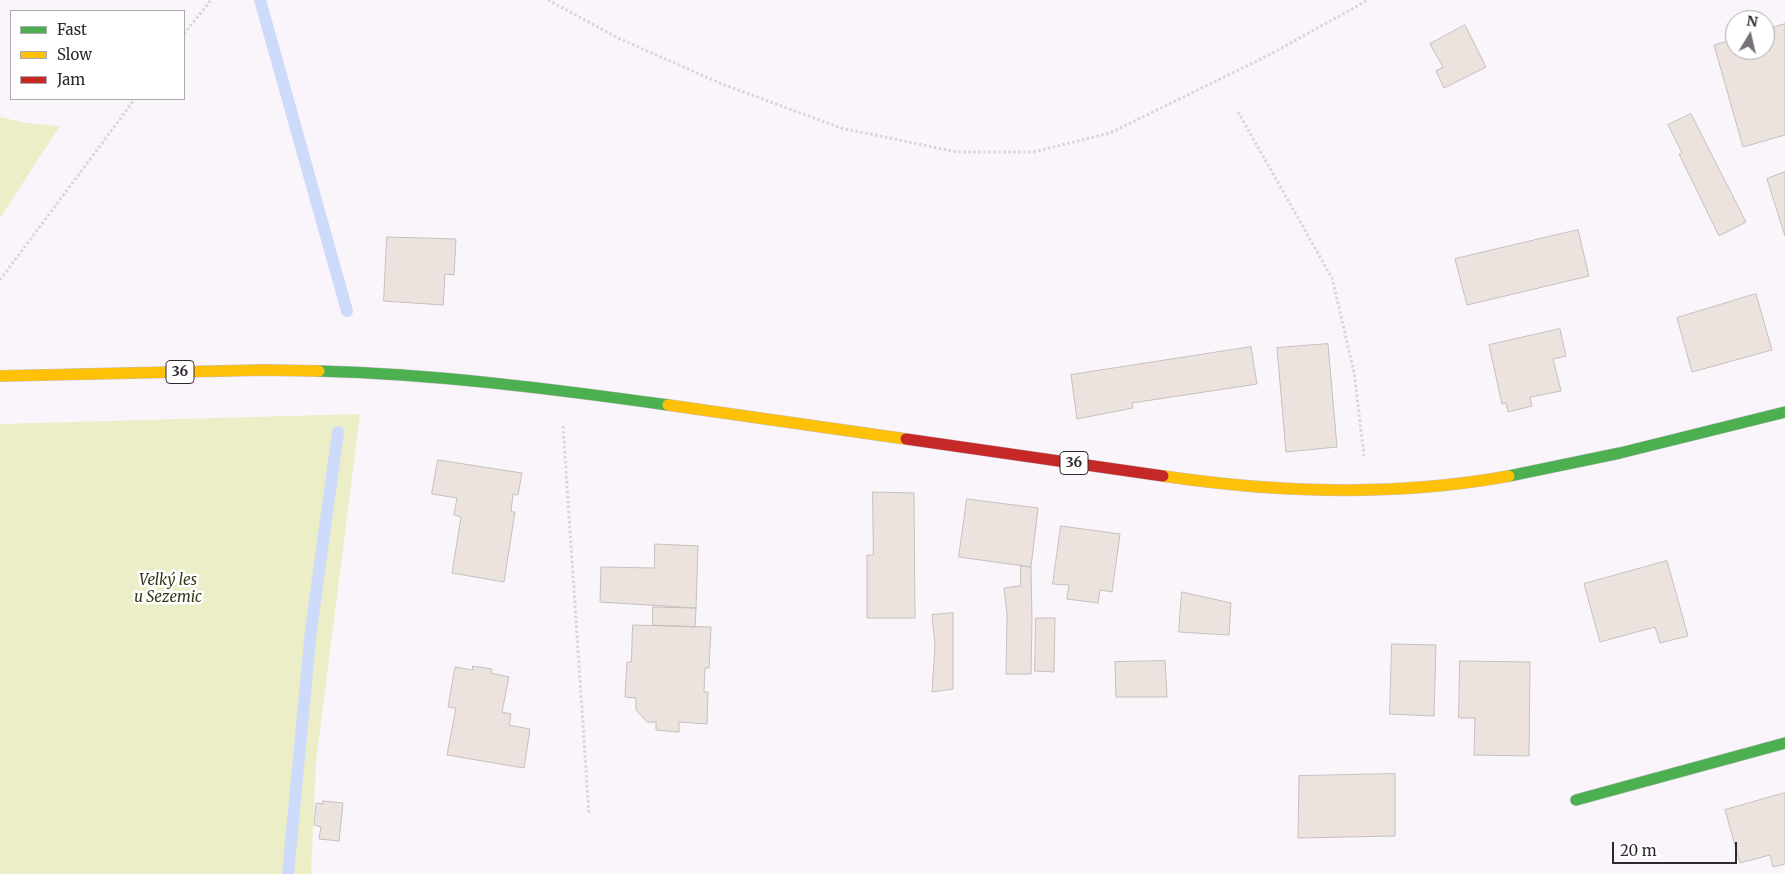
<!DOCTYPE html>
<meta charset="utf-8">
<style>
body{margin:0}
#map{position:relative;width:1785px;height:874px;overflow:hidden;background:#faf5fb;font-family:Merriweather,serif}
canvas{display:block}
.legend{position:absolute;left:10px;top:10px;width:175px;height:90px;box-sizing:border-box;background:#fff;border:1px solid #aca9ad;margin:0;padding:6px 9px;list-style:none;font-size:15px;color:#302831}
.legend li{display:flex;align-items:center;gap:10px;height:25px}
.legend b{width:25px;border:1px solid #aca9ad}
.north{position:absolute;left:1725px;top:10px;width:50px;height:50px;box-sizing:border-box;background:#fff;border:1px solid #aca9ad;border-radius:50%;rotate:9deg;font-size:14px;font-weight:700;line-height:20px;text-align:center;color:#302831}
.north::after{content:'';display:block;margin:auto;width:18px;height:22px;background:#777078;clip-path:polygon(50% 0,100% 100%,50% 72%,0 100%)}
.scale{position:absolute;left:1612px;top:842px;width:125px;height:22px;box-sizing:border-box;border:2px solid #302831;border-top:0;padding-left:6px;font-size:15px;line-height:18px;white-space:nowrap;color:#302831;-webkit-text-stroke:4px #fff;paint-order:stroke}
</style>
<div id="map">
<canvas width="1785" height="874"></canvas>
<ul class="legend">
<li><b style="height:6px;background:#4caf50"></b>Fast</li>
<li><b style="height:6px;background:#ffc107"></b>Slow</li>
<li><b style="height:6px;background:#c62828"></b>Jam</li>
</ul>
<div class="north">N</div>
<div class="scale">20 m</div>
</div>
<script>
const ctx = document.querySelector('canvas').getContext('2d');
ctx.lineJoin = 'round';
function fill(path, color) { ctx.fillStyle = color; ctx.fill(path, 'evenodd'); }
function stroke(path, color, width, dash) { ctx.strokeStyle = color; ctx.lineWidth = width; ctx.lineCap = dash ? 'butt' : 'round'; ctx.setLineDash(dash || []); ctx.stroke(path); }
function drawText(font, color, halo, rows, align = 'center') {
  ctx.font = font + ' Merriweather,serif'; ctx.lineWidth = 5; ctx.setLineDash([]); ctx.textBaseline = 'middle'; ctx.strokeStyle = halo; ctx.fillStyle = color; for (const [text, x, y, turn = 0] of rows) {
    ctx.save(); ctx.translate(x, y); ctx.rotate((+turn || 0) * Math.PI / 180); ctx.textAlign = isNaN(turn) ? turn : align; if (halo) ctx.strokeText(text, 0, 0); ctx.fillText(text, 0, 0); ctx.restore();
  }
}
fill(new Path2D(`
 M0 117 26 123 60 126 0 218Z
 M360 414 316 762 311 874H0V424Z`), '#ebeec7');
stroke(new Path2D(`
 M260 0 347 311
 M288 874 311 630 338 432`), '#cddafa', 12);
const building = new Path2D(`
 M1785 24V135L1743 147 1714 45 1735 39V50H1765V30Z
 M1465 25 1486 67 1444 88 1436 71 1443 67 1430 44Z
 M1691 114 1746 222 1719 236 1679 154 1682 153 1668 125Z
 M1785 172V236L1767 179Z
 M1578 230 1589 276 1467 305 1455 259Z
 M387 237 456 239 454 275 445 274 443 305 384 301Z
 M1756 294 1772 350 1692 372 1677 318Z
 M1560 329 1566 356 1553 359 1561 391 1530 397 1532 406 1508 412 1506 403 1502 404 1489 345Z
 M1328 344 1337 447 1286 452 1277 348Z
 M1251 347 1257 384 1132 403 1133 408 1077 419 1071 375Z
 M438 460 522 473 518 495 513 494 511 512H515L504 582 452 573 461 517 454 515 457 498 432 494Z
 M873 492 914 493 915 618H867V555H873Z
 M967 499 1038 508 1031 567 959 557Z
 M1061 526 1120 534 1112 592 1100 590 1098 603 1067 599 1069 585 1053 584Z
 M655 544 698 546 696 608 600 602 601 567 654 568Z
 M1667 561 1688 636 1660 643 1655 627 1600 642 1584 584Z
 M1021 566 1031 567 1032 622 1031 674H1006L1007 614 1004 588 1020 586Z
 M1182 592 1231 603 1229 635 1179 632Z
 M653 607 696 608 695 627 653 625Z
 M953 613V689L932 692 935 645 932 615Z
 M1036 618H1055L1054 672 1035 671Z
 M633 625 711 627 709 668H705L704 692H708L707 724 679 722V732L656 730V722H647L636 710V698L625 697 627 662H631Z
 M1392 644 1436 645 1434 716 1390 714Z
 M1165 661 1167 697H1116L1115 662Z
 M1460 661 1530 662 1529 756 1474 755 1475 718H1459Z
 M473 666 492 669 491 673 509 677 502 712 511 714 509 725 530 729 524 768 447 755 456 708 448 707 455 667 472 670Z
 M1395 774V836L1298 838 1299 776Z
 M1785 793V864L1773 867 1770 855 1740 863 1725 810Z
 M323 801 343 803 339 841 319 839 321 827 314 825 316 803 323 804Z`);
fill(building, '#ece3de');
stroke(building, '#c5bfbd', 1);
const fast = new Path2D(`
 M319 371C435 374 553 389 668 405
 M1509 476 1620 453 1785 412
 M1576 800 1785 743`);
const slow = new Path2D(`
 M0 376 264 370 319 371
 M668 405 906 439
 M1163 476C1278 493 1394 497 1509 476`);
const jam = new Path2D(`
 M906 439 1163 476`);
stroke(fast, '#c2bcc3', 12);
stroke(slow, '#c2bcc3', 12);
stroke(jam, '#c2bcc3', 12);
stroke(new Path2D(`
 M548 0 618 38 722 84 841 128 957 152H1033L1110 133 1269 55 1368 0
 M184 34 211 0
 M1238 112 1332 278 1354 372 1364 456
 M0 280 135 99
 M563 426 589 814`), '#d7d6d8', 3, [2.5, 2.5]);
stroke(fast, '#4caf50', 11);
stroke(slow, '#ffc107', 11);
stroke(jam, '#c62828', 11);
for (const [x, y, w] of [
 [180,372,28],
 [1074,463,28]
]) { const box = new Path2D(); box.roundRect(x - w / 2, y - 11.5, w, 23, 4); ctx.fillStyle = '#fff'; ctx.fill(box); stroke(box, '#302831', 1); }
drawText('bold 14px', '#302831', null, [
 ["36",180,372],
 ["36",1074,463]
]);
drawText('italic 15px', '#343814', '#fff', [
 ["Velký les",168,581],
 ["u Sezemic",168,598]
]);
</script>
